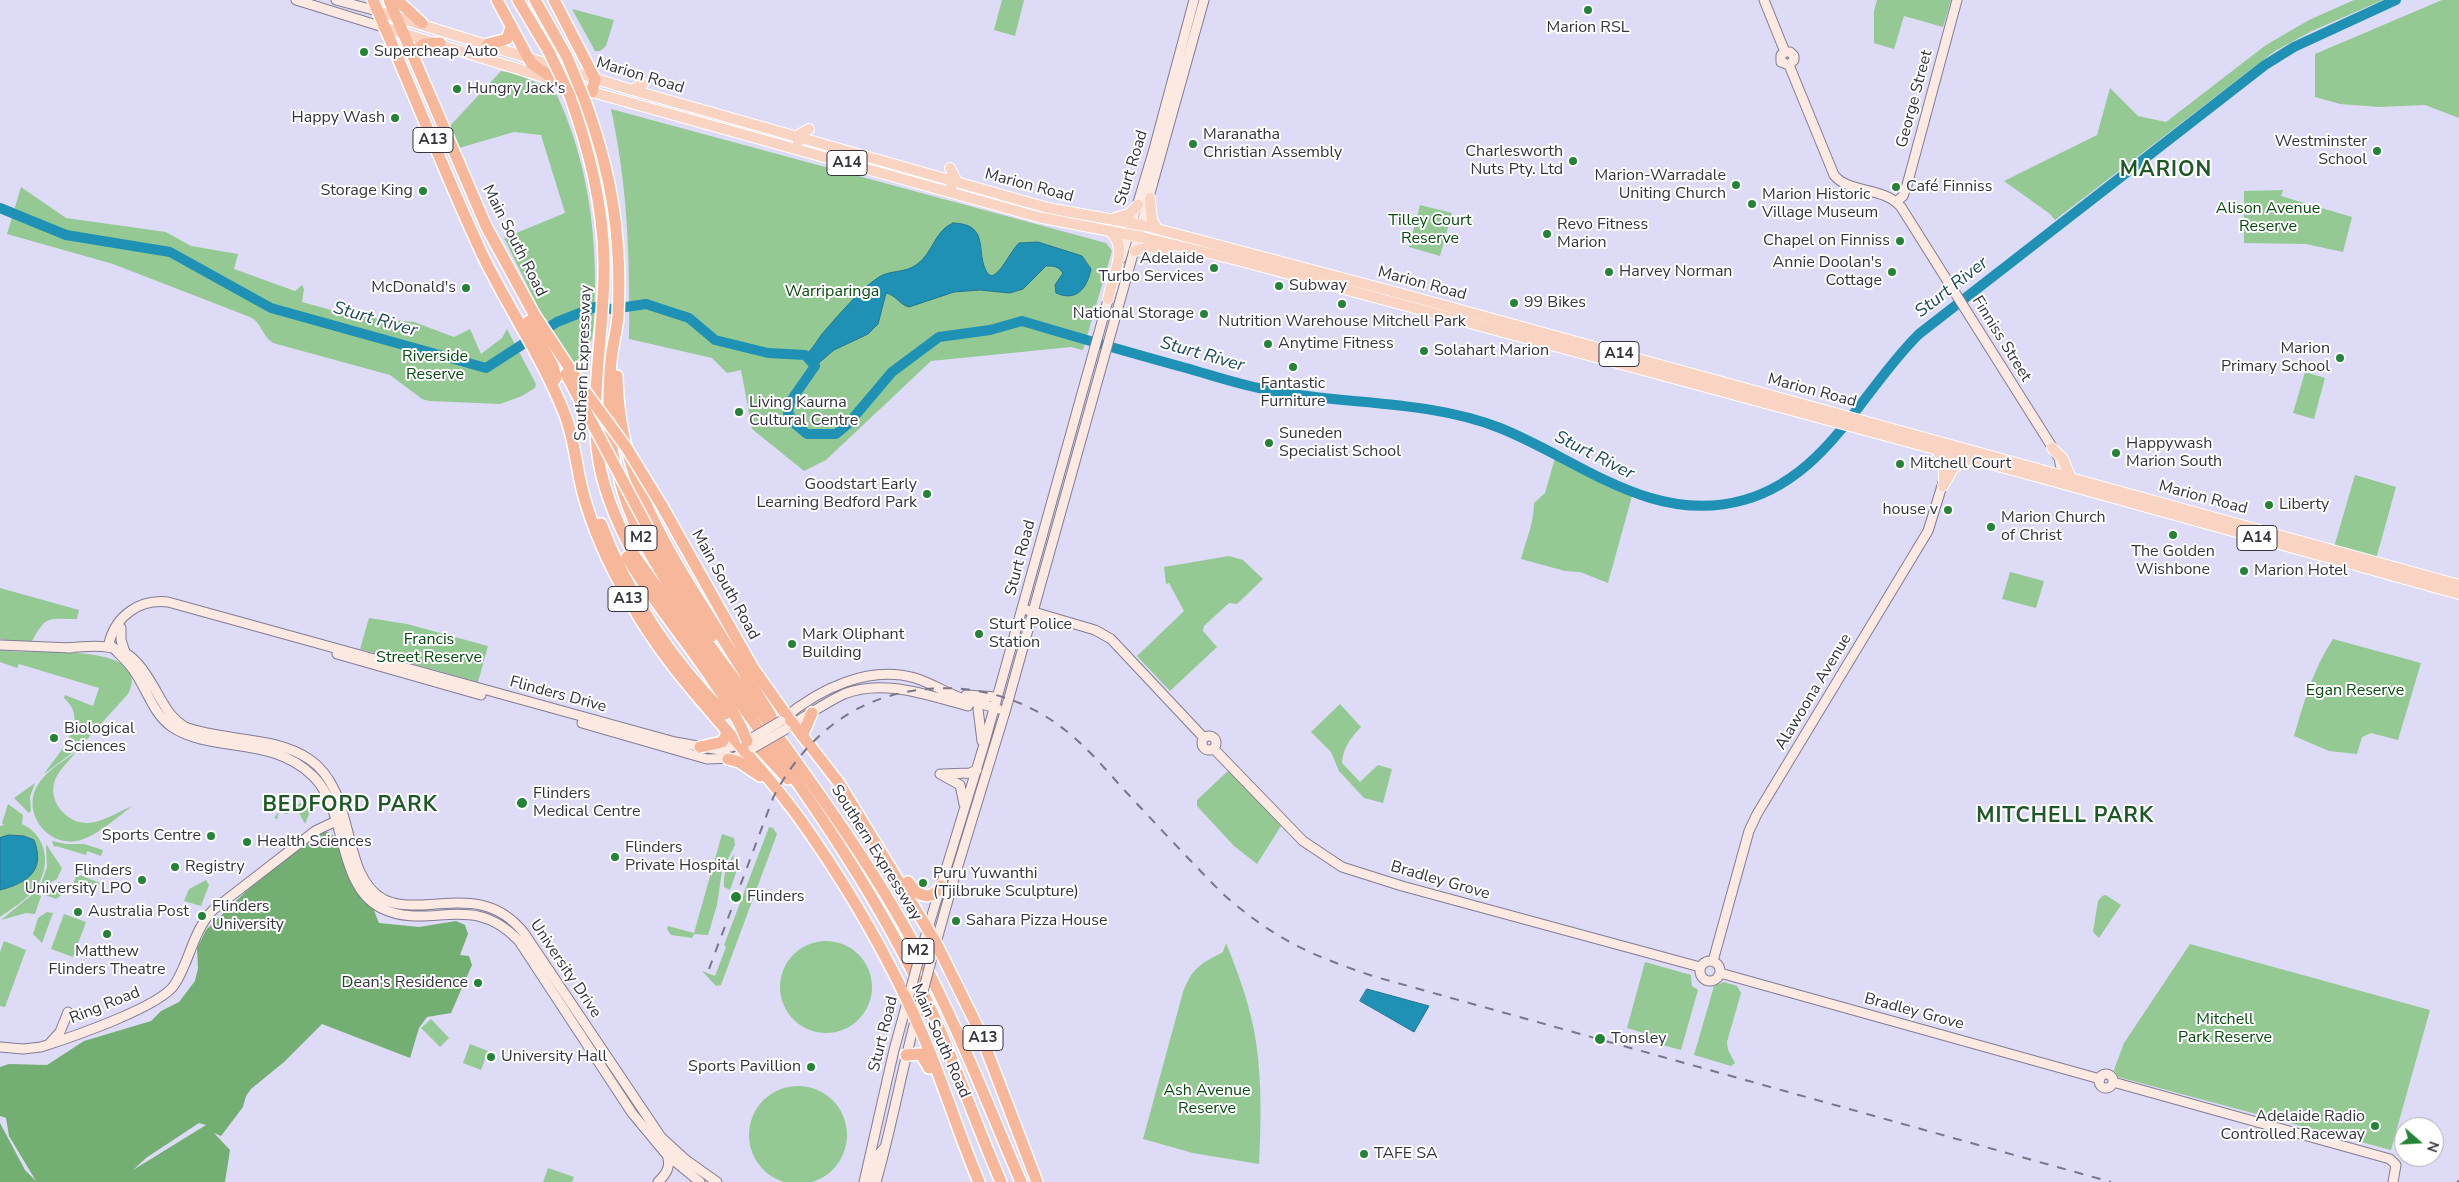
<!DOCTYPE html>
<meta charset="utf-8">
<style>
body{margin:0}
#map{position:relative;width:2459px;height:1182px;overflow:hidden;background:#dedbf6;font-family:"Nunito Sans",sans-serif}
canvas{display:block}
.north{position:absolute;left:2394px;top:1117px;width:50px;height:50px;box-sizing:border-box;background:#fff;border:1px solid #aeadb2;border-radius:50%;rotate:109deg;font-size:14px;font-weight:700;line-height:20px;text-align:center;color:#34333e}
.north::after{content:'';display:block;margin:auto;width:18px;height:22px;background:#248336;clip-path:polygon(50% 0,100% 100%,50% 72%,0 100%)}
</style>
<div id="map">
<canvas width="2459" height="1182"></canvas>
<div class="north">N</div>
</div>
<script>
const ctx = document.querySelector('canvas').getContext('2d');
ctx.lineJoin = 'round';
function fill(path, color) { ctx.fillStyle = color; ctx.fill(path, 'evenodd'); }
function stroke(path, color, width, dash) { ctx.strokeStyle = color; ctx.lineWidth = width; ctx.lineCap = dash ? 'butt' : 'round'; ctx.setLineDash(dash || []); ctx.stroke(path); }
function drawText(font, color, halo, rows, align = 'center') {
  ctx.font = font + ' "Nunito Sans",sans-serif'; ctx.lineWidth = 4; ctx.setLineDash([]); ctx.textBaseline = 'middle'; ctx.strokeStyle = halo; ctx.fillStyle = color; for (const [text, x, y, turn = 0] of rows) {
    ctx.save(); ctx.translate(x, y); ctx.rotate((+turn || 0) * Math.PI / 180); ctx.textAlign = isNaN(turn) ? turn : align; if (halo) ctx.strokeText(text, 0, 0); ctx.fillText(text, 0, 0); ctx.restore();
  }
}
fill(new Path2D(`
 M1002 0H1024L1015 36 994 30Z
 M1877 0H1951L1943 27 1904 16 1894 49 1874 43V11Z
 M2354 0H2383L2312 31 2275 51 2055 220 2050 214 2004 181 2097 135 2110 88 2138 116 2166 122 2266 45 2309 20Z
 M2442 0H2459V118L2425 105 2380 107 2340 104 2315 97V54Z
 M572 9 614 20 606 46 600 51H595Z
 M501 71 514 73 555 91C585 154 596 222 595 292 594 308 595 322 592 338 590 346 585 348 584 353L587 356 586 362 575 367 546 319H544L504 238 565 213 541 135 514 132 459 148 450 126Z
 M611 109 1106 243 1112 251 1083 350 1071 347 931 361 826 460 804 471 752 429 741 370 727 373 712 358 629 339C630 258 628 189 611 109Z
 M21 187 66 218 166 232 191 246 238 254 234 269 295 291 302 285 304 289 302 302 353 316 414 322 454 337 470 329 481 354 502 338 507 329 536 384 535 388 522 396 500 404 429 401 422 399 390 375 273 343C262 336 262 323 250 317L113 264 7 234Z
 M2283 190 2281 196 2352 217 2343 252 2306 244 2244 243V191Z
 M1420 205 1452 213 1440 256 1409 247Z
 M2305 372 2325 378 2314 419 2293 413Z
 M1555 458 1632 496 1608 583 1580 572 1565 571 1521 559C1526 540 1534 523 1534 503L1545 493Z
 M2355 475 2396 487 2376 559 2334 547Z
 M1229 556 1243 560 1263 579 1237 604 1229 603 1204 626 1203 631 1217 647 1170 691 1137 656 1184 611 1169 583 1166 584 1164 567Z
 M2010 572 2044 581 2036 608 2002 599Z
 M0 588 79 610 77 619C48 619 47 614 32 641L16 642 0 639Z
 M369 618 407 624 488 646 478 682 360 649Z
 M2333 639 2421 663 2398 740 2371 733 2362 737 2357 754 2329 751 2294 736C2304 702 2313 669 2333 639Z
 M0 650C25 656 156 639 128 694L80 747 44 774C59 752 91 721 64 698L65 695 93 706 99 688 19 664 17 668 0 662Z
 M1340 704 1361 727C1351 738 1343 747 1342 763L1360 782 1378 765 1392 769 1383 803 1364 798 1339 771 1331 752 1311 732Z
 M76 752C69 761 59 770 55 780 47 801 67 824 88 823 103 822 118 812 132 806 118 817 93 839 76 841 48 846 23 814 36 788 44 772 62 762 76 752Z
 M1229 770 1281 826 1257 864 1234 846 1197 806V800Z
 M35 783 30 797 31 811 29 813 14 798Z
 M308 801 312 807 305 824 297 809 287 814 279 812 277 819 274 818 280 810Z
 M8 804 23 815 22 824C48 836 52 868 34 890 25 901 11 909 0 917V826L4 825 2 823Z
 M769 827 773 828 777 834 721 985 716 986 702 971 715 976 726 947 724 945Z
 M722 834 734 838 735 845 722 871 717 905 708 935 694 934 692 938 671 935 667 929 668 926 694 933Z
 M52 841 66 844H84L103 850 101 856 87 851 86 855 56 846 54 847Z
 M46 844 62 868 57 879 39 889 47 867Z
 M734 854 733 863 738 867 730 890 724 887C723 875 727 864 734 854Z
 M77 874 100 883 96 891 73 884Z
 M206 880 209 885 201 906 184 901 189 889Z
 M59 882 69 886 68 890 56 899 40 893Z
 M34 893 41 896 35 914 26 913 1 920Z
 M2106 895 2121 905 2099 938 2093 932 2098 901 2102 896Z
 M47 912 53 913 42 943 33 934 38 918Z
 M64 914 86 922 73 957 51 949Z
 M780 987a46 46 0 1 1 92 0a46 46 0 1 1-92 0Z
 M4 941 26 950 5 1007 0 1006V952Z
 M1226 943C1239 975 1251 1008 1256 1042 1262 1082 1261 1124 1259 1164L1193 1153 1143 1139 1183 992C1192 968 1200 964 1223 952Z
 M2190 944 2430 1010 2391 1150 2118 1077 2114 1070 2124 1043Z
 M1645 962 1691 975 1692 986 1698 990 1681 1050 1651 1042 1653 1036 1627 1028Z
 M1724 982 1737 986 1741 993 1727 1042 1728 1050 1735 1063 1731 1066 1694 1055 1712 993 1714 986Z
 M431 1019 449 1038 440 1047 421 1028Z
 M470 1044 488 1051 481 1070 463 1063Z
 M749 1135a49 49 0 1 1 98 0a49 49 0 1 1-98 0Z
 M548 1168 574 1177 572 1182H543Z`), '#95c994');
fill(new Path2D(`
 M323 831C346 832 372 904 379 923L419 927 456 921 465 925 468 934 460 955 469 956 472 965 451 1013 427 1017 419 1028 410 1058 322 1024 284 1062 251 1089 246 1096 243 1107 221 1136 214 1133 230 1150 225 1182H0V1123L25 1170 36 1181 9 1136 6 1118 0 1116V1067L9 1064 47 1065 84 1041 151 1021 161 1011 179 1002 195 981 198 968 197 948 206 930 287 852ZM199 1123 206 1125 133 1170 146 1158Z`), '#73af72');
const water = new Path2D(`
 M953 223C992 224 974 254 988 274L992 276C1002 272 1010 252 1019 243L1038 242 1082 256 1091 269C1087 289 1076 302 1056 293L1055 285 1063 273C1058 266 1054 266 1046 266L1023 289 1010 293 980 290 954 292 909 307C900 305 896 295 886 293L878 324 868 334 834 350 815 366 805 355C813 349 816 342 822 334 837 317 860 289 879 277 890 270 905 273 916 265 933 254 934 231 953 223Z
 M9 835 24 836 34 840C46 871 27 883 0 890V838Z
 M1367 989 1429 1006 1414 1032 1360 1001Z`);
fill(water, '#1f91b4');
stroke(water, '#257591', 1);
stroke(new Path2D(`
 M0 208 66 235 170 252 271 308 486 368 557 322 595 307 612 309 646 304 689 318 715 340 768 353 805 355 815 366 790 402 788 413 795 424 807 434H836L848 424 892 372 939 337 990 330 1022 321C1076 337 1131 353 1186 368 1214 376 1243 386 1273 391 1348 405 1429 400 1500 428 1580 460 1652 526 1744 500 1828 476 1861 391 1919 334L2265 65 2294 47 2396 0`), '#1f91b4', 10);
const secondary = new Path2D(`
 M296 0 383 27
 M336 0 377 11
 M1764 0 1785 52
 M1785 52H1790L1794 56V60L1789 65
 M1785 52 1781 55V62L1789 65
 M1789 65 1834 175C1849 194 1883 186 1901 207L2059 458 2061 468 2059 481
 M1896 202 1903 196 1907 185 1957 0
 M1121 259 1154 149 1194 0
 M1027 610 1095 630 1111 639 1204 738
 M121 628V640L125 652
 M0 645 72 648
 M67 648C123 642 133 649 160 698 167 710 173 720 185 727 225 742 273 735 309 759 358 792 339 874 383 899 396 906 410 905 424 905 465 902 496 898 524 933L661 1137 686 1160 717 1182
 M337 654 481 695
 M966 695 997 697
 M978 709 982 741
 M783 719C819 689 868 665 915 678 931 683 945 692 961 698 973 703 986 704 998 709
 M582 723 707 759 733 758 750 750
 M788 727C806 716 825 703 844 694 883 678 930 696 968 706
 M1202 743a7 7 0 1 1 14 0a7 7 0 1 1-14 0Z
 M1214 749 1303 841 1342 867 1402 886 1700 967
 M940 774 960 785 964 804
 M943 774 970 773 977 770
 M921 951 983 748 1110 293
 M1700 971a10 10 0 1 1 20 0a10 10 0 1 1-20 0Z
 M931 961 953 882 1005 712 1204 0
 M1713 961 1749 831 1757 814 1928 531 1954 447
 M1720 973 2100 1079
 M50 1043 60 1032 68 1012
 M0 1047 23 1049 41 1047C69 1038 161 1007 175 984 190 960 193 931 213 910L315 831 336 821 340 823
 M2099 1081a7 7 0 1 1 14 0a7 7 0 1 1-14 0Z
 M2113 1082 2390 1159 2396 1165 2393 1182
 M871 1178 878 1155 885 1147
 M658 1182C667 1173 671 1167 667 1154
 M700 1182 666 1154 632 1113 519 941C471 890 430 932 381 908 336 885 348 810 313 776 271 735 213 754 172 727 153 714 147 689 134 671 127 660 117 653 109 643 116 615 140 599 168 602L675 742 720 750 745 743
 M864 1182 894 1050 911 988
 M876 1182C893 1123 903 1062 920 1003`);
const primary = new Path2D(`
 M377 11 632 90 1048 208 1142 225 1395 292 2459 585
 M383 27 592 92 1038 217 1146 238 1241 261 2053 481 2459 594
 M632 90 643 84
 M798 142 800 134 809 129
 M950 168 955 178 951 187
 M1150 198 1152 220 1157 229
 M1112 219 1129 214 1138 205
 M1135 251 1148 247 1169 249
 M1108 299C1112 278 1130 245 1109 231
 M2052 448 2063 459 2070 476
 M1937 451 1944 459V482
 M1943 486 1954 467 1970 460`);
const highway = new Path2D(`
 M373 0C410 84 443 170 482 254 508 308 543 358 565 415 575 441 576 467 583 493 593 530 609 565 628 598 675 686 753 750 809 832 852 894 891 962 921 1031 943 1081 958 1133 979 1182
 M389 0 486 226 534 314 582 387
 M397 0 422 23
 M497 0 531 63 555 80
 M518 0 549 52
 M535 0 567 57
 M554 0 595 79 592 92
 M488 44 507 39 511 28
 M415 61C415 43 424 43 440 43
 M570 96C589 150 603 204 604 262 605 324 591 386 597 448 601 486 617 524 636 558L758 728
 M585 101C612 175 622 237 618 316 617 331 612 346 611 361 608 395 607 431 615 463
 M529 321 553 366 556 378 551 383
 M566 374 583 406
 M617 376C618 467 658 535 705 610 727 645 749 681 771 716
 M620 481C630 521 649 553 670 587 700 634 733 679 768 722
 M662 506 753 668 787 716 839 783 936 943 979 1030 1037 1182
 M601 524C628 595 672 661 725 714
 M650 532 684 593 712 636
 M627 557C661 616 709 666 741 727
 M802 736 812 713
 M780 739C828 806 876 873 915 946 956 1022 987 1103 1021 1182
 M771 745C833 832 892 922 936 1021 959 1074 978 1129 1001 1182
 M700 747 722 742 727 734 724 727
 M761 750 788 779
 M728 759 739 762 760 776
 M908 882C917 895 930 903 941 886
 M906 1055 921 1054 929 1068`);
stroke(secondary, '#807d95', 11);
stroke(primary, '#fff', 12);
stroke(highway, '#fff', 14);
stroke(secondary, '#fce9e1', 9);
stroke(primary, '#fad4c3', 10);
stroke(highway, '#f6b79b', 11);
stroke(new Path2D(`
 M709 969 773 798C797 751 835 713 886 697 948 678 1015 690 1065 730 1088 748 1107 771 1126 792 1158 826 1190 861 1223 894 1274 939 1312 956 1376 977L2111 1182
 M2457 1182 2459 1181`), '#787688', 2, [9, 9]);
const secondaryBridge = new Path2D(`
 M747 741 781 721
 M753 748 786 729
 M911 988 921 951
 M920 1003 931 961`);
const highwayBridge = new Path2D(`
 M549 52 570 96
 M567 57 585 101
 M582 387 626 447 662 506
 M583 406 650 532
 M741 727 747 741`);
stroke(secondaryBridge, '#807d95', 11, []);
stroke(highwayBridge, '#fff', 14, []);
stroke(secondaryBridge, '#fce9e1', 9);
stroke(highwayBridge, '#f6b79b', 11);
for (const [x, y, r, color] of [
 [1588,10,5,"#248336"],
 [364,52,5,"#248336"],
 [457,89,5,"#248336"],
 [395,118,5,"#248336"],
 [1193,144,5,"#248336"],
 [2377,151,5,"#248336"],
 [1573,161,5,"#248336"],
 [1736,185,5,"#248336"],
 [1896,187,5,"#248336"],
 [423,191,5,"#248336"],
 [1752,204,5,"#248336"],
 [1547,234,5,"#248336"],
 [1900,241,5,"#248336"],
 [1214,268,5,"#248336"],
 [1609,272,5,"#248336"],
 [1892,272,5,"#248336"],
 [1279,286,5,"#248336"],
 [466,288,5,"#248336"],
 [1514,303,5,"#248336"],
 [1342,304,5,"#248336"],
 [1204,314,5,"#248336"],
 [1268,344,5,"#248336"],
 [1424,351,5,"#248336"],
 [2340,358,5,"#248336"],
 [1293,367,5,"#248336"],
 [739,412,5,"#248336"],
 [1269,443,5,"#248336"],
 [2116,453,5,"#248336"],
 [1900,464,5,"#248336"],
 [927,494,5,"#248336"],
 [2269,505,5,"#248336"],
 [1948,510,5,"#248336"],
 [1991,527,5,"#248336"],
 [2173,535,5,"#248336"],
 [2244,571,5,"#248336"],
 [979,634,5,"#248336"],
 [792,644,5,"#248336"],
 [54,738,5,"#248336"],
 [522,803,6,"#248336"],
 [211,836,5,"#248336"],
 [247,842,5,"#248336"],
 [615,857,5,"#248336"],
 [175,867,5,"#248336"],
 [142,880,5,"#248336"],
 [923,883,5,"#248336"],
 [736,897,6,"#248336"],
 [78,912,5,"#248336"],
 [202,916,5,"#248336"],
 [956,921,5,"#248336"],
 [107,934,5,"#248336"],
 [478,983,5,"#248336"],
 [1600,1039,6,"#248336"],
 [491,1057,5,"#248336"],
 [811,1067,5,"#248336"],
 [2375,1126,5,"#248336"],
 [1364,1154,5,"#248336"]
]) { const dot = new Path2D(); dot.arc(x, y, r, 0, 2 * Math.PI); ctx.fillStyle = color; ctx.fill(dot); stroke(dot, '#fff', 2); }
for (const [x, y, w] of [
 [433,140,40],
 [847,163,40],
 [1619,354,40],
 [641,538,32],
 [2257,538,40],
 [628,599,40],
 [918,951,32],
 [983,1038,40]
]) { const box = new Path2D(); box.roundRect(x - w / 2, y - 12.5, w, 25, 4); ctx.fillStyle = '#fff'; ctx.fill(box); stroke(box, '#34333e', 1); }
drawText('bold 15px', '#34333e', null, [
 ["A13",433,140],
 ["A14",847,163],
 ["A14",1619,354],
 ["M2",641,538],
 ["A14",2257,538],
 ["A13",628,599],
 ["M2",918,951],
 ["A13",983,1038]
]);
drawText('16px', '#34333e', '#fff', [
 ["Marion RSL",1588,28,"center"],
 ["Supercheap Auto",374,52],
 ["Hungry Jack's",467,89],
 ["Happy Wash",385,118,"right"],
 ["Maranatha",1203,135],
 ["Christian Assembly",1203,153],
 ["Westminster",2367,142,"right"],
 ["School",2367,160,"right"],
 ["Charlesworth",1563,152,"right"],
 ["Nuts Pty. Ltd",1563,170,"right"],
 ["Marion-Warradale",1726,176,"right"],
 ["Uniting Church",1726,194,"right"],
 ["Café Finniss",1906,187],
 ["Storage King",413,191,"right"],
 ["Marion Historic",1762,195],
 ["Village Museum",1762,213],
 ["Revo Fitness",1557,225],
 ["Marion",1557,243],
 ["Chapel on Finniss",1890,241,"right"],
 ["Adelaide",1204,259,"right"],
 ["Turbo Services",1204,277,"right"],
 ["Annie Doolan's",1882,263,"right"],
 ["Cottage",1882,281,"right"],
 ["Harvey Norman",1619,272],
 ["Subway",1289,286],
 ["McDonald's",456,288,"right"],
 ["99 Bikes",1524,303],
 ["National Storage",1194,314,"right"],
 ["Nutrition Warehouse Mitchell Park",1342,322,"center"],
 ["Anytime Fitness",1278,344],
 ["Marion",2330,349,"right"],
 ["Primary School",2330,367,"right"],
 ["Solahart Marion",1434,351],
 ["Fantastic",1293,384,"center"],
 ["Furniture",1293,402,"center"],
 ["Living Kaurna",749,403],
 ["Cultural Centre",749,421],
 ["Suneden",1279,434],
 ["Specialist School",1279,452],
 ["Happywash",2126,444],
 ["Marion South",2126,462],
 ["Mitchell Court",1910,464],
 ["Goodstart Early",917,485,"right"],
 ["Learning Bedford Park",917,503,"right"],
 ["Liberty",2279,505],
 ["house v",1938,510,"right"],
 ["Marion Church",2001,518],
 ["of Christ",2001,536],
 ["The Golden",2173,552,"center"],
 ["Wishbone",2173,570,"center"],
 ["Marion Hotel",2254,571],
 ["Sturt Police",989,625],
 ["Station",989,643],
 ["Mark Oliphant",802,635],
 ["Building",802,653],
 ["Biological",64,729],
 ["Sciences",64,747],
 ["Flinders",533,794],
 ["Medical Centre",533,812],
 ["Sports Centre",201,836,"right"],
 ["Health Sciences",257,842],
 ["Flinders",625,848],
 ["Private Hospital",625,866],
 ["Registry",185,867],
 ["Flinders",132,871,"right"],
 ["University LPO",132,889,"right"],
 ["Puru Yuwanthi",933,874],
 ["(Tjilbruke Sculpture)",933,892],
 ["Flinders",747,897],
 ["Flinders",212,907],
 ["University",212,925],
 ["Australia Post",88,912],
 ["Sahara Pizza House",966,921],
 ["Matthew",107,952,"center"],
 ["Flinders Theatre",107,970,"center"],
 ["Dean's Residence",468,983,"right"],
 ["Tonsley",1611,1039],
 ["University Hall",501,1057],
 ["Sports Pavillion",801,1067,"right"],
 ["Adelaide Radio",2365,1117,"right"],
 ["Controlled Raceway",2365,1135,"right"],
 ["TAFE SA",1374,1154]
], 'left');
drawText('16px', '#34333e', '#fff', [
 ["Marion Road",640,76,17],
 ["George Street",1915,99,-75],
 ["Sturt Road",1132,168,-73],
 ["Marion Road",1029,186,15],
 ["Main South Road",514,241,63],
 ["Marion Road",1422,284,15],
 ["Finniss Street",2001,339,58],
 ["Southern Expressway",584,363,-88],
 ["Marion Road",1812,391,15],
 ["Marion Road",2203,498,15],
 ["Sturt Road",1021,558,-75],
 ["Main South Road",725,585,61],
 ["Alawoona Avenue",1814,692,-59],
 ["Flinders Drive",558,695,15],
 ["Southern Expressway",876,853,58],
 ["Bradley Grove",1440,881,16],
 ["University Drive",565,969,56],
 ["Ring Road",105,1006,-22],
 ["Bradley Grove",1914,1012,15],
 ["Sturt Road",884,1034,-76],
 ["Main South Road",940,1041,66]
]);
drawText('16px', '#064a0d', '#fff', [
 ["Alison Avenue",2268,209],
 ["Reserve",2268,227],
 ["Tilley Court",1430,221],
 ["Reserve",1430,239],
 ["Warriparinga",832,292],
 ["Riverside",435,357],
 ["Reserve",435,375],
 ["Francis",429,640],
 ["Street Reserve",429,658],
 ["Egan Reserve",2355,691],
 ["Mitchell",2225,1020],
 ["Park Reserve",2225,1038],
 ["Ash Avenue",1207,1091],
 ["Reserve",1207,1109]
]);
drawText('italic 18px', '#1e4a5a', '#fff', [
 ["Sturt River",1952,288,-38],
 ["Sturt River",375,320,16],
 ["Sturt River",1202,355,16],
 ["Sturt River",1594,456,27]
]);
ctx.letterSpacing = '1px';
drawText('bold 21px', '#1e5827', '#fff', [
 ["MARION",2166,171],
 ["BEDFORD PARK",350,806],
 ["MITCHELL PARK",2065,817]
]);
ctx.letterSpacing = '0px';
</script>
